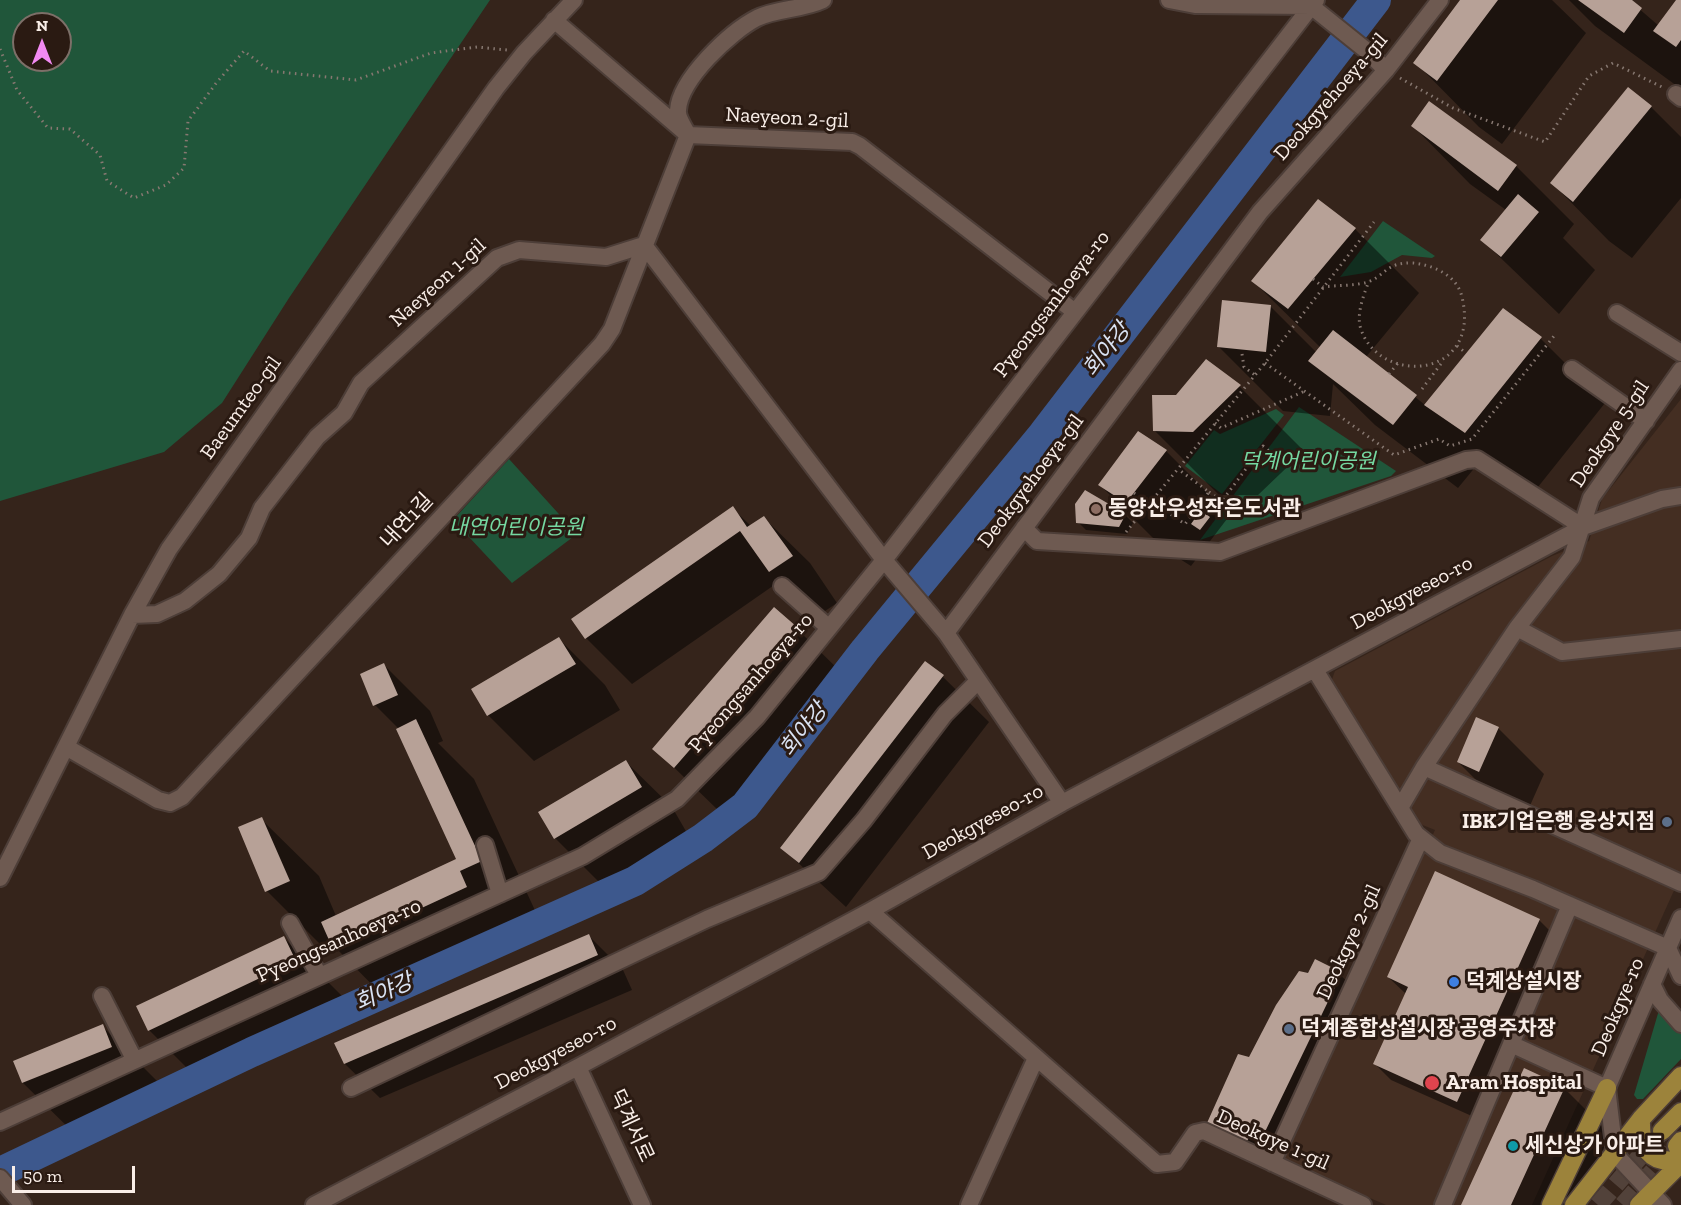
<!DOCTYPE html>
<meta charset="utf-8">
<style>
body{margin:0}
#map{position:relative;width:1681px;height:1205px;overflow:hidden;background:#35241b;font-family:"Zilla Slab",serif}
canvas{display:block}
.north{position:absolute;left:12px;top:12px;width:60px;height:60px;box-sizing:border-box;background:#2a1a12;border:2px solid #7d6f68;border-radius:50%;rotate:0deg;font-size:16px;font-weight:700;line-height:24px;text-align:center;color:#f9eee8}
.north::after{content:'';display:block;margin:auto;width:21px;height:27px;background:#f28af2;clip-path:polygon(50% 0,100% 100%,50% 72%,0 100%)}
.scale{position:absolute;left:12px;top:1166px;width:123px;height:27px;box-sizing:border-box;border:3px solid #f9eee8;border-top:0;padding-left:8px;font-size:18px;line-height:21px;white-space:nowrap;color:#f9eee8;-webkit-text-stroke:4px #2a1a12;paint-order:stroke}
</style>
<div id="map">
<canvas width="1681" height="1205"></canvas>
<div class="north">N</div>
<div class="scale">50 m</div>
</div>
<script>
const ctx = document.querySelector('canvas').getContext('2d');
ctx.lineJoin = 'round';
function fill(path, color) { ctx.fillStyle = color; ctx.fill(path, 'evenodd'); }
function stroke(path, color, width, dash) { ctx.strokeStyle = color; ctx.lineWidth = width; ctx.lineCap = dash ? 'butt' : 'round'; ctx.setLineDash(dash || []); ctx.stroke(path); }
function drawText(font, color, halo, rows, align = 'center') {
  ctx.font = font + ' "Zilla Slab","Noto Sans KR",serif'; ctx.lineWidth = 6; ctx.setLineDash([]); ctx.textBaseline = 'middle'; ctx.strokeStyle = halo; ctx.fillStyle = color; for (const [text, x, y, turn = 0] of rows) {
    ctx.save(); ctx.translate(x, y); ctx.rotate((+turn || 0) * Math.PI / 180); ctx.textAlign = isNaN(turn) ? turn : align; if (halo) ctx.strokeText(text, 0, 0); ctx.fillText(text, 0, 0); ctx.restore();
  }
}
fill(new Path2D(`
 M1681 399V875L1532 1205H1386L1285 1161 1283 1153 1435 830 1420 824 1331 682 1335 671 1552 556 1589 541 1602 499Z`), '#442e22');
fill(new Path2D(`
 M0 0H490L289 298 222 403 164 452 0 501ZM24 24H60V60H24Z
 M1383 221 1435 256 1432 258 1402 255 1371 272 1340 277Z
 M1299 407 1396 471 1391 476 1200 540Z
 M1276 409 1284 415 1222 494 1185 466 1214 430 1220 434Z
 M509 459 577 534 512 583 453 520Z
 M1659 1010 1681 1031V1059L1643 1099H1637L1634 1095Z`), '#20563a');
fill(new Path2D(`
 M1462 0H1552L1586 33 1502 144 1479 127 1415 62Z
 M1569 0H1629L1659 26 1678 0H1681V89L1595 26Z
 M1430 103 1516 166 1574 224 1563 238 1595 270 1559 314 1482 240 1506 210 1470 184 1413 126Z
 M1651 107 1681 137V198L1632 258 1609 241 1552 183Z
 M1355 229 1419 293 1366 357 1425 405 1504 310 1541 339 1605 403 1530 497 1481 460 1458 488 1375 425 1333 384 1330 416 1283 411 1218 346 1270 306 1317 353 1321 348 1253 281Z
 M1206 361 1240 387 1304 451 1258 495H1219L1154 430 1176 396Z
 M1166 451 1230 515 1191 566 1164 549 1100 485Z
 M1085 492 1125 515 1133 523 1127 534 1086 530 1078 522Z
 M732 508 751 526 764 518 810 563 837 603 816 617 780 581 632 684 586 638 573 619Z
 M796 628 842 673 721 813 654 748Z
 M559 639 605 685 620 710 534 761 488 715Z
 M925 663 943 677 989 722 846 907 782 848Z
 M384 665 430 711 443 741 438 743 474 779 539 919 517 929 524 944 392 1005 333 945 324 948 267 891 261 819 319 876 336 916 458 860 399 729 375 705Z
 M1498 728 1544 774 1525 817 1504 808 1458 762Z
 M626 762 672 807 687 833 601 884 555 838Z
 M1539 920 1556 937 1474 1117 1391 1080 1375 1064 1406 994 1388 977Z
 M588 935 623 970 632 990 380 1098 345 1064Z
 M284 938 342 996 352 1019 206 1087 149 1030Z
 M1336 971 1353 987 1279 1153 1268 1148 1263 1156 1225 1139 1209 1123 1250 1059 1309 974Z
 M102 1026 160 1084 169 1104 81 1140 23 1083 15 1062Z
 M1564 1088 1610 1134 1578 1205H1463Z`), '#0007');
stroke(new Path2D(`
 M0 1172 252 1052 635 881 703 838 745 806 865 650 1043 434 1376 0`), '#3d588d', 30);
fill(new Path2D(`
 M1460 0H1498L1437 81 1413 63Z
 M1578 0H1632L1642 8 1624 33Z
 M1676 0H1681V40L1676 47 1653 31Z
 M1628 87 1652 106 1573 202 1550 183Z
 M1429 101 1517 165 1498 191 1411 126Z
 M1518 194 1539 212 1501 257 1480 240Z
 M1318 199 1356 228 1288 309 1251 281Z
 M1222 300 1271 305 1266 352 1217 347Z
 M1503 308 1542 337 1465 433 1424 405Z
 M1333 330 1417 395 1393 425 1308 361Z
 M1206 359 1241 385 1193 432 1153 431 1152 395H1176Z
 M1138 431 1167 450 1126 503 1098 485Z
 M1085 490 1126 514 1119 527 1076 523 1075 504Z
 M733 506 747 527 764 516 793 556 769 572 740 531 585 639 571 619Z
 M1201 510 1210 517 1200 530 1191 524Z
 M774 607 797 627 674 768 652 749Z
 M559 637 576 664 487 716 471 689Z
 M925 661 944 675 799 863 780 848Z
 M384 663 398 695 373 706 360 674Z
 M1476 717 1499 727 1479 772 1457 762Z
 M416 719 482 861 460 871 467 887 333 949 321 922 456 859 396 729Z
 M626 760 642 787 554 839 538 812Z
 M262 817 290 881 265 892 238 827Z
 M1435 871 1540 919 1457 1102 1373 1064 1408 987 1387 977Z
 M589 934 598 955 344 1064 334 1043Z
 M284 936 296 961 148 1031 136 1006Z
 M1315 959 1337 970 1332 980 1337 983 1262 1138 1252 1133 1247 1141 1207 1123 1238 1054 1249 1057 1276 1005 1299 971 1308 973Z
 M103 1024 112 1047 22 1083 13 1061Z
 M1524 1068 1565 1087 1511 1205H1461Z`), '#b7a197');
stroke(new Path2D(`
 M1598 1205 1662 1131
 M1623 1205 1672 1150`), '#52423a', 18, [18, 9]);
const minor = new Path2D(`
 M1169 0 1195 5 1311 6 1367 51 1386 70
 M554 20 688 135 852 142 860 146 1075 312
 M1676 94 1681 98
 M644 245 884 560 946 633 1062 803
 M1617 313 1681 353
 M1572 369 1646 421
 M1024 528 1037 541 1220 552 1466 460 1477 459 1583 527
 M782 586 829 628
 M132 615 157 614 185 601 219 574 249 538 262 508 317 437 344 413 361 383 497 258 519 250 606 257 644 245
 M1517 628 1562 652 1681 639
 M946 633 1260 212 1386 70 1440 0
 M1315 670 1416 834 1440 853 1533 889 1668 948 1681 976
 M66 747 158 800 170 803 182 797 602 344 612 329 688 135C685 128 677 118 678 110 680 79 730 32 757 18 778 8 802 10 823 0
 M1424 767 1681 883
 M1400 808 1424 767 1517 628 1572 557 1591 498 1681 370
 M485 845 500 894
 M0 878 132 615 169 549 496 88 524 53 574 0
 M870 911 1157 1164 1175 1162 1195 1133 1204 1131 1363 1205
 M290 923 319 975
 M1652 984 1660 1000 1681 1024
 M102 996 134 1059
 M1511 1044 1607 1088
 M578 1067 642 1205
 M351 1088 707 919 819 872 864 820 945 714 978 681
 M0 1122 583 856 677 799 757 717 884 560 1316 0
 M1272 1163 1421 838
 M0 1178 23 1205
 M314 1205 578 1067 870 911 1062 803 1583 527 1662 499 1681 496
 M969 1205 1036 1058
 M1443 1205 1570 905
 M1663 1205 1615 1154 1607 1088 1681 918`);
const major = new Path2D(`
 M1641 1119C1640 1147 1649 1166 1681 1159
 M1662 1131 1681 1112
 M1677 1146 1681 1141
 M1551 1205 1607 1088
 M1574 1205 1641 1119 1681 1076
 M1639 1205 1681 1163`);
stroke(minor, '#4d3e38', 20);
stroke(major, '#4d3e38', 21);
stroke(new Path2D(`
 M0 49 17 90 48 128 70 129 100 155 107 181 134 198 166 185 184 168 188 121 217 82 244 51 270 71 356 80 431 53 477 47 507 50
 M1400 78 1453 108 1545 142 1589 76 1613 63 1664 88
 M1313 279 1323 287C1337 285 1355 286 1368 282 1386 275 1386 262 1413 263 1433 265 1457 275 1462 297 1482 381 1376 386 1360 326 1357 312 1364 294 1369 281
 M1457 346 1466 353
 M1242 354 1244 367 1255 375
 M1265 363 1394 455 1439 439 1450 446 1472 439 1554 336
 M1389 374 1398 363
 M1422 389 1443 361
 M1215 423 1221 428 1305 391
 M1209 492 1222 501 1263 446 1282 462
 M1134 493 1149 504
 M1151 501 1185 524 1209 492 1178 469
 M1126 532 1265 363 1374 222`), '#877871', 3, [1.5, 4.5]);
stroke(minor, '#6e5a51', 16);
stroke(major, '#9c833b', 18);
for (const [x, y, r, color] of [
 [1096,509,6,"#8d6e63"],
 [1667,822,6,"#5c6f8a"],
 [1454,982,6,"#3f7fe0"],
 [1289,1029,6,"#5c6f8a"],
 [1432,1083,8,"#e0444e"],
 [1513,1146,6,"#0f9aa8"]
]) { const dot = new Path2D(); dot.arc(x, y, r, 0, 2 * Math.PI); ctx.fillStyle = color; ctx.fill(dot); stroke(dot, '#2a1a12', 2); }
drawText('21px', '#f9eee8', '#2a1a12', [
 ["Deokgyehoeya-gil",1331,97,-49],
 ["Naeyeon 2-gil",787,118,3],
 ["Naeyeon 1-gil",438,283,-42],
 ["Pyeongsanhoeya-ro",1052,304,-53],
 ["Baeumteo-gil",241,408,-54],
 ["Deokgye 5-gil",1610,434,-56],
 ["Deokgyehoeya-gil",1031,481,-53],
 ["내연1길",407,521,-47],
 ["Deokgyeseo-ro",1412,593,-28],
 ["Pyeongsanhoeya-ro",751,683,-49],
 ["Deokgyeseo-ro",983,822,-29],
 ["Pyeongsanhoeya-ro",339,941,-24],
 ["Deokgye 2-gil",1349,942,-65],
 ["Deokgye-ro",1618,1007,-67],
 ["Deokgyeseo-ro",556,1053,-28],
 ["덕계서로",631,1126,65],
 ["Deokgye 1-gil",1273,1140,24]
]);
drawText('italic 21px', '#75d8a1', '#2a1a12', [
 ["덕계어린이공원",1308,462],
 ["내연어린이공원",516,528]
]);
drawText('bold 21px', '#f9eee8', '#2a1a12', [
 ["동양산우성작은도서관",1108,509],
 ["IBK기업은행 웅상지점",1655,822,"right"],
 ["덕계상설시장",1466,982],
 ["덕계종합상설시장 공영주차장",1301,1029],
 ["Aram Hospital",1446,1083],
 ["세신상가 아파트",1525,1146]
], 'left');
drawText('italic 22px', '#dae3f4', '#2a1a12', [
 ["회야강",1107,350,-52],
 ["회야강",804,730,-52],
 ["회야강",384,993,-24]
]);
</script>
